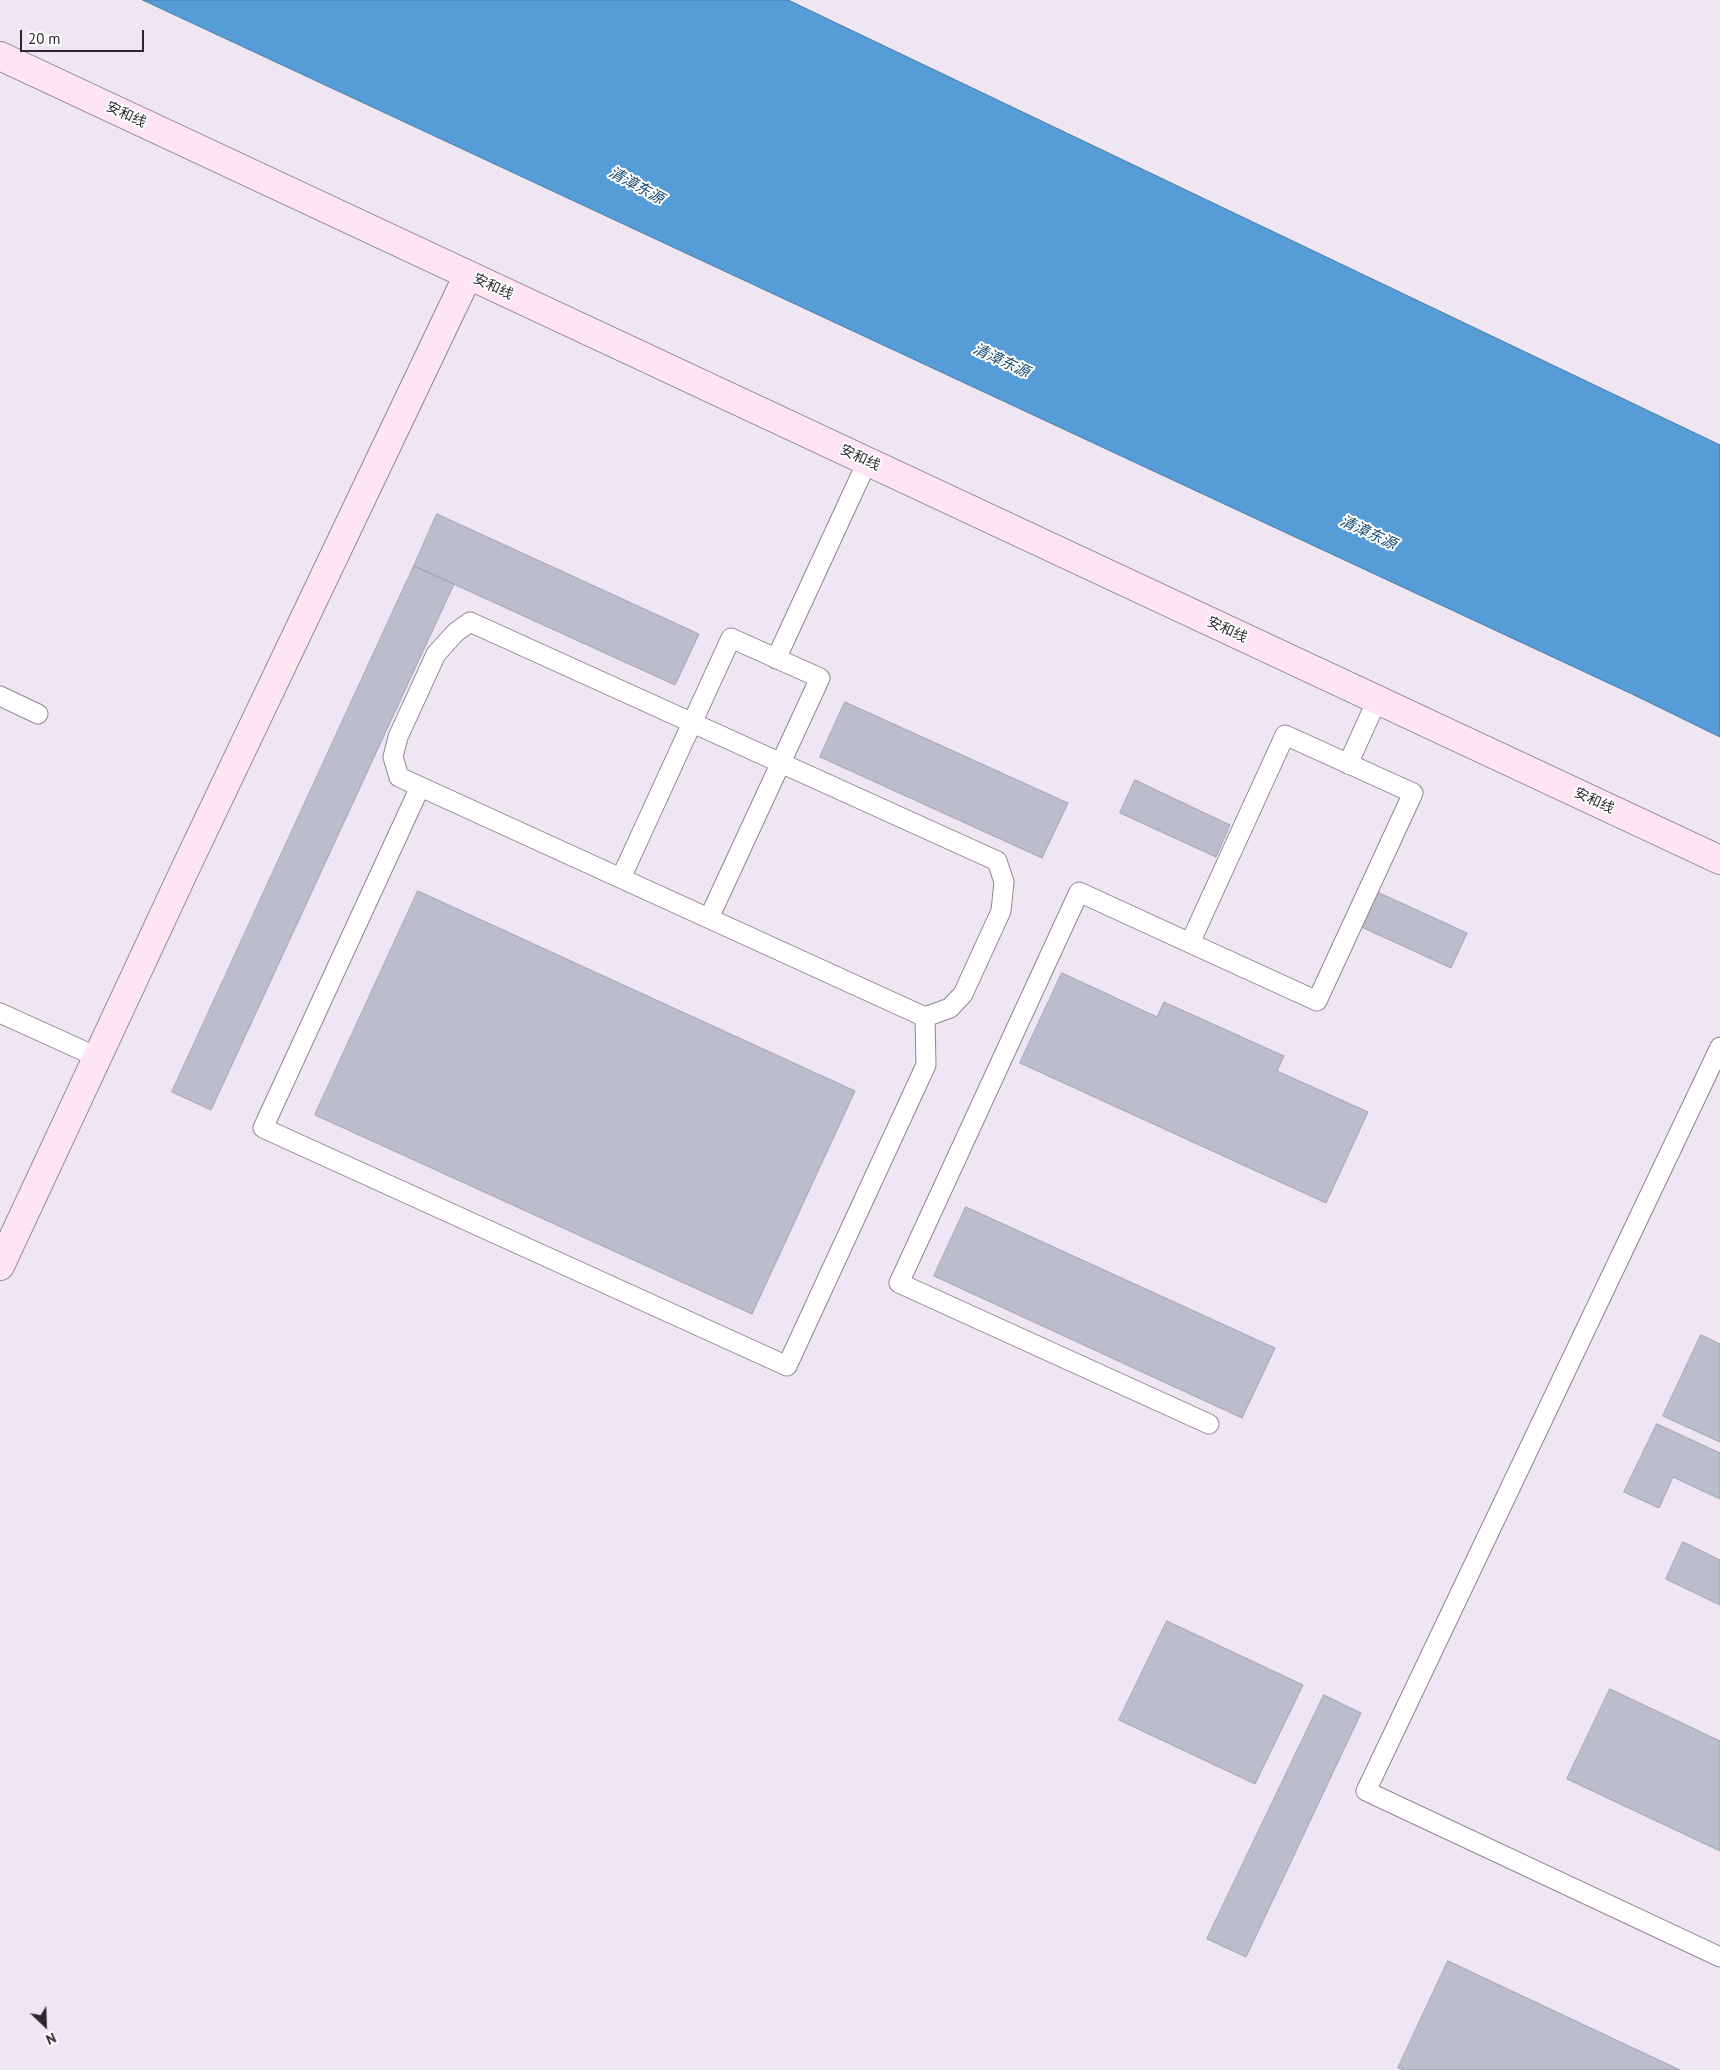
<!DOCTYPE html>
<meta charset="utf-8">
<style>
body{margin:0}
#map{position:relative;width:1720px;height:2070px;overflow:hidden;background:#efe6f4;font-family:"PT Sans",sans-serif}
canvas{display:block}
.north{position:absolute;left:20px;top:2000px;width:50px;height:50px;-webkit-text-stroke:4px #fff;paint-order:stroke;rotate:156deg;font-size:14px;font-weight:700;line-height:20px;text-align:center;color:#2b282d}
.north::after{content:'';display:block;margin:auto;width:18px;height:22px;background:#2b282d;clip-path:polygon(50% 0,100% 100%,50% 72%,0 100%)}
.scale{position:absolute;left:20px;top:30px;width:124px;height:22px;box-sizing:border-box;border:2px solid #2b282d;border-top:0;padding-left:6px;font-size:15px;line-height:18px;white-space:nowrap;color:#2b282d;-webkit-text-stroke:4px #fff;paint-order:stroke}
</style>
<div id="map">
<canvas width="1720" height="2070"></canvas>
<div class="north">N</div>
<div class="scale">20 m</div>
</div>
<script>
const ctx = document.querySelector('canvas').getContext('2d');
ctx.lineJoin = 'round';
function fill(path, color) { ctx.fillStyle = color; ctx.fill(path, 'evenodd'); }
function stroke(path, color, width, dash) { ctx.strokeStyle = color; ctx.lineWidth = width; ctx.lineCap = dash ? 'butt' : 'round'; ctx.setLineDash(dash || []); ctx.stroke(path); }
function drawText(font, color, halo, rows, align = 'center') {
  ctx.font = font + ' "PT Sans","Noto Sans SC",sans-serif'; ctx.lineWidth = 4; ctx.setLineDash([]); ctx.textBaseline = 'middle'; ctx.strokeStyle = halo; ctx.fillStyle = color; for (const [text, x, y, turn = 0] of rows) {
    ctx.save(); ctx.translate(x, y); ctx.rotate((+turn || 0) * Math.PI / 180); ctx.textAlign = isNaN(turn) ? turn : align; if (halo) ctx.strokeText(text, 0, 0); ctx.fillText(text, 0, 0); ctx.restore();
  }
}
const water = new Path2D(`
 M143 0H788L1720 445V737L1632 694Z`);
fill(water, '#569dd7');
stroke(water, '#497aa4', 1);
const building = new Path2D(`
 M437 514 699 634 675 685 414 566Z
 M414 566 454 584 211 1110 172 1092Z
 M845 702 1068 803 1042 858 820 757Z
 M1135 780 1230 825 1216 857 1120 813Z
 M1373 890 1467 933 1451 968 1357 925Z
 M418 891 855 1091 752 1314 315 1115Z
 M1062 973 1157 1017 1164 1002 1284 1056 1277 1071 1368 1112 1326 1203 1020 1063Z
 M966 1207 1275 1348 1242 1418 934 1276Z
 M1701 1335 1720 1344V1442L1663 1416Z
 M1657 1424 1720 1453V1499L1673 1477 1659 1508 1624 1492Z
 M1683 1542 1720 1560V1605L1666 1579Z
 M1167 1621 1303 1685 1255 1784 1119 1720Z
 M1610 1689 1720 1741V1851L1567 1779Z
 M1324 1695 1361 1713 1246 1957 1207 1939Z
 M1448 1961 1680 2070H1403L1398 2068Z`);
fill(building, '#bbbdcc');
stroke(building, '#a1a3b1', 1);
const lane = new Path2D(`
 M470 622 997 861 1004 882 1001 911 963 994 950 1008 925 1017 399 777 393 757 398 737 436 654 456 632Z
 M776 659 867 462
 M0 696 38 714
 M1285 735 1413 793 1317 1001 1190 943Z
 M1348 764 1377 700
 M420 787 263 1128 787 1366 926 1065 925 1017
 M621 878 731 638 820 678 709 918
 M1190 943 1079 892 899 1283 1209 1424
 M0 1013 97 1057
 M1720 1047 1366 1791 1720 1957`);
const secondary = new Path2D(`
 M0 56 1720 860
 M0 1266 186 867 468 275`);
stroke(lane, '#8e8692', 21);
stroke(secondary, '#8e8692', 30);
stroke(lane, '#fff', 19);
stroke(secondary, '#fee5f1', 28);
drawText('14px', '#2b282d', '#fff', [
 ["安和线",126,115,25],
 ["安和线",493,287,25],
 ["安和线",860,458,25],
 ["安和线",1227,630,25],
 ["安和线",1594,801,25]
]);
drawText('italic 15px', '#13486f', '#fff', [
 ["清漳东源",636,186,29],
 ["清漳东源",1001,361,25],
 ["清漳东源",1368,533,25]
]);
</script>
